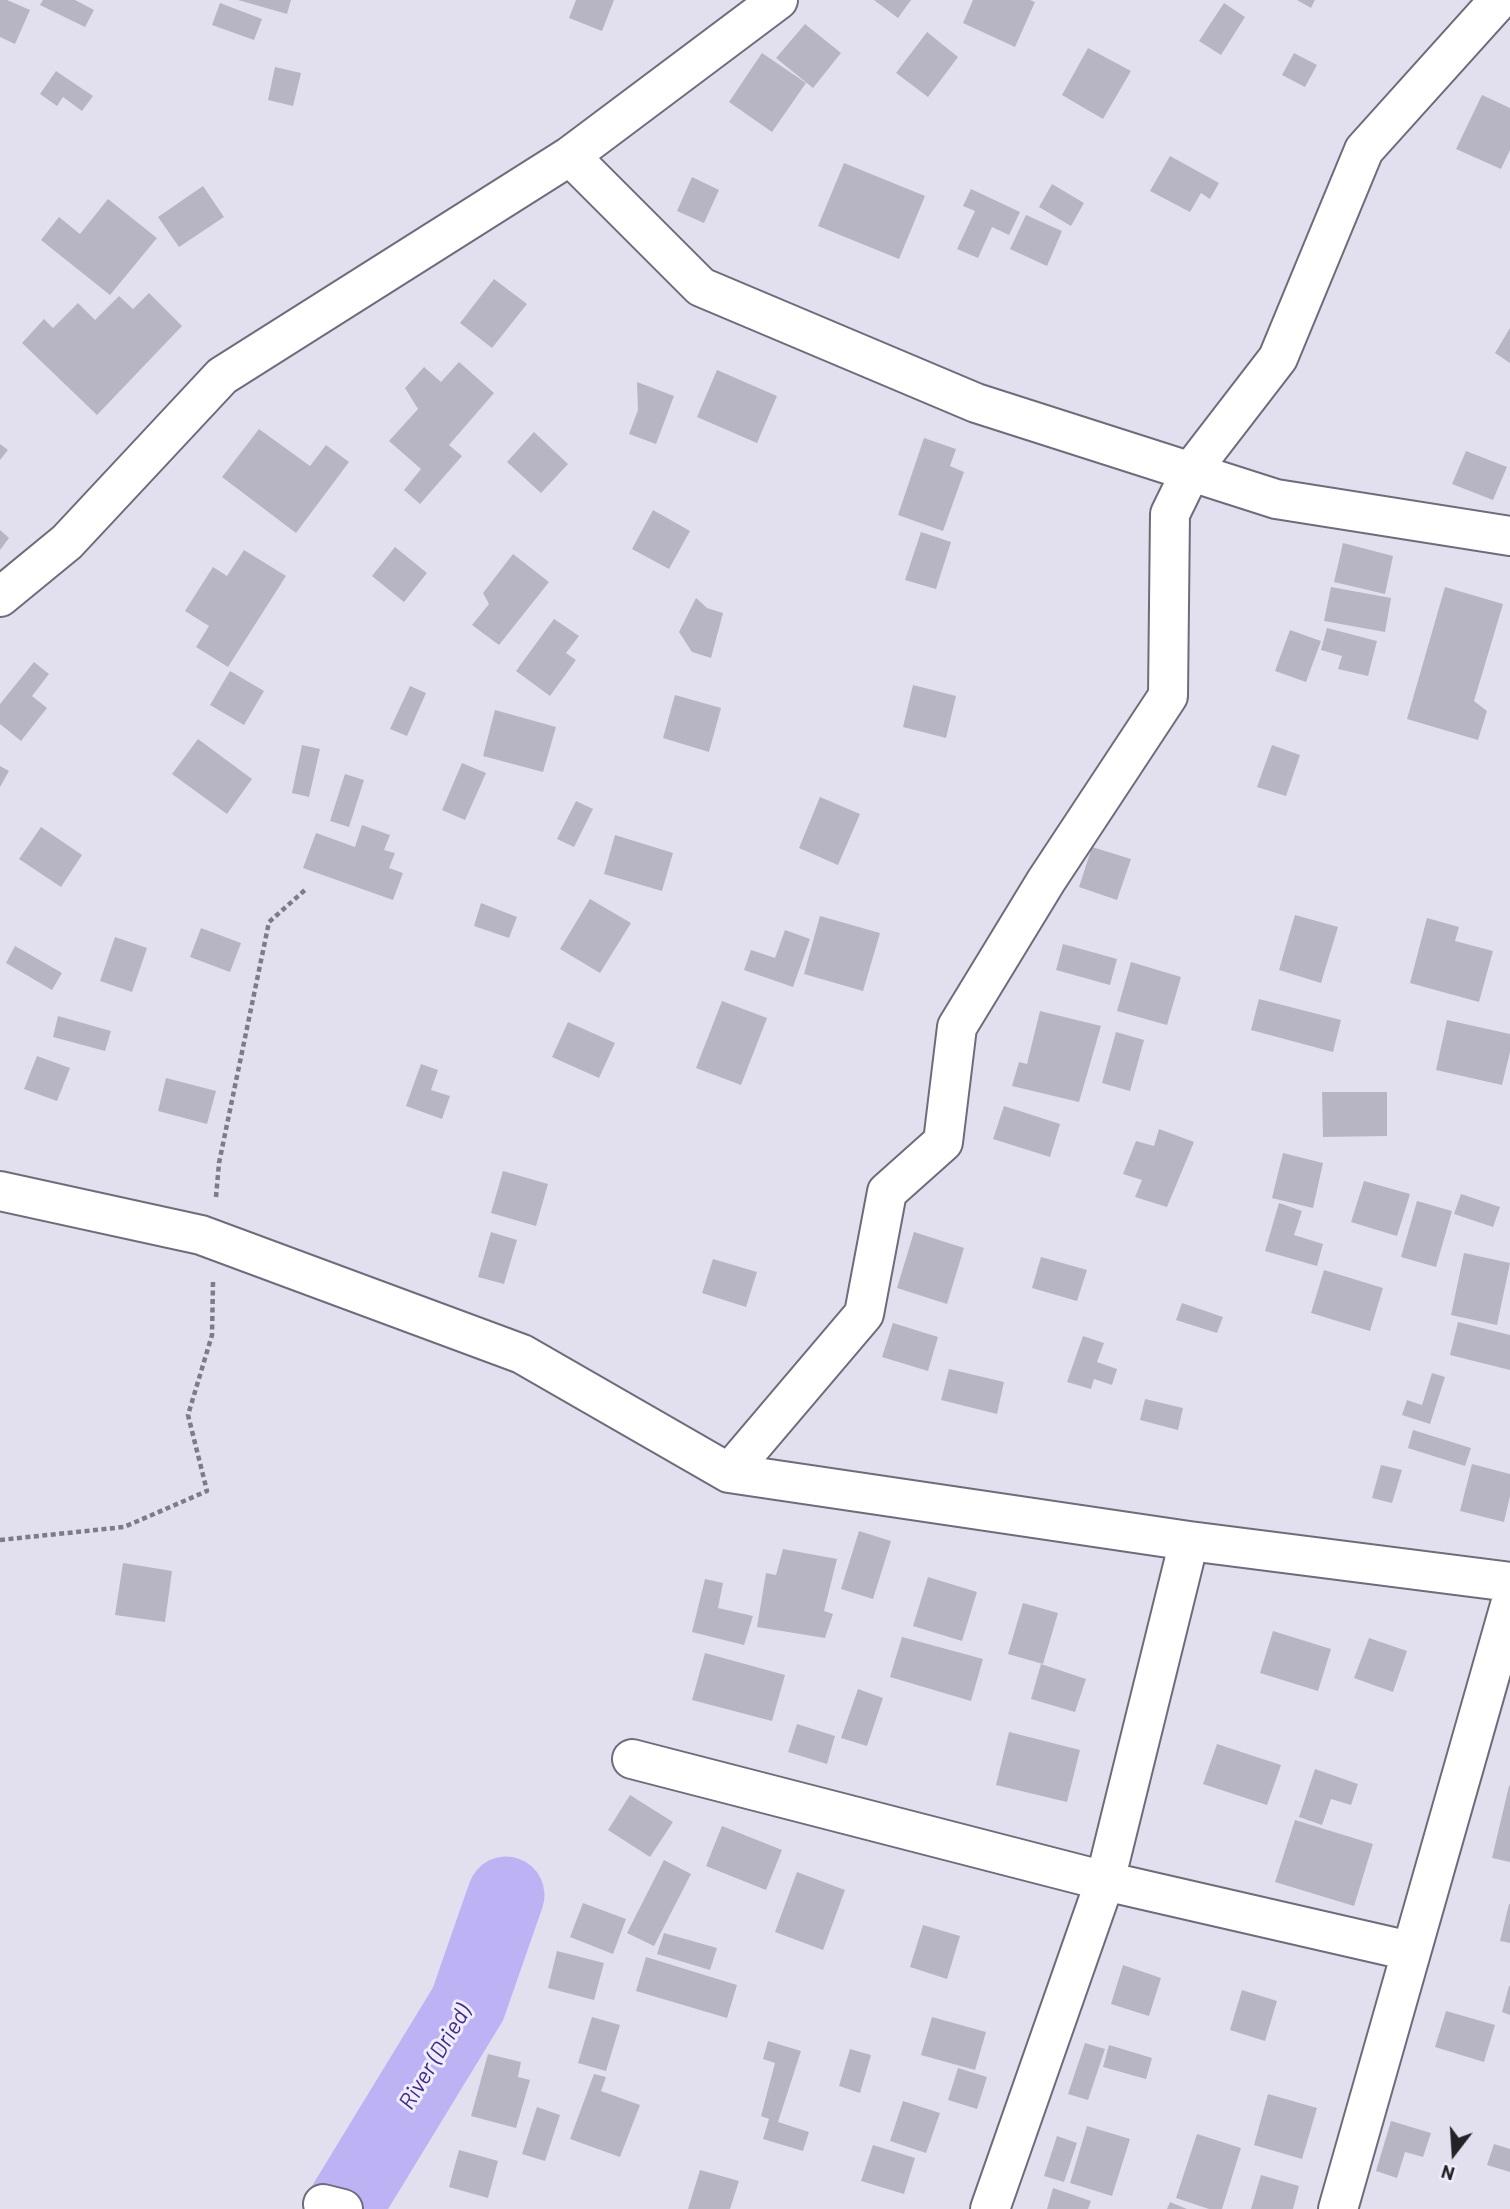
<!DOCTYPE html>
<style>
body{margin:0}
#map{position:relative;width:1510px;height:2209px;overflow:hidden;background:#e2e0ef;font-family:Barlow,sans-serif}
canvas{display:block}
.north{position:absolute;left:1419px;top:2118px;width:70px;height:70px;-webkit-text-stroke:5px #efedfd;paint-order:stroke;rotate:197deg;font-size:19px;font-weight:700;line-height:28px;text-align:center;color:#222227}
.north::after{content:'';display:block;margin:auto;width:24px;height:32px;background:#222227;clip-path:polygon(50% 0,100% 100%,50% 72%,0 100%)}
</style>
<div id="map">
<canvas width="1510" height="2209"></canvas>
<div class="north">N</div>
</div>
<script>
const ctx = document.querySelector('canvas').getContext('2d');
ctx.lineJoin = 'round';
function stroke(path, color, width, dash) { ctx.strokeStyle = color; ctx.lineWidth = width; ctx.lineCap = dash ? 'butt' : 'round'; ctx.setLineDash(dash || []); ctx.stroke(path); }
function fill(path, color) { ctx.fillStyle = color; ctx.fill(path, 'evenodd'); }
function drawText(font, color, halo, rows, align = 'center') {
  ctx.font = font + ' Barlow,sans-serif'; ctx.lineWidth = 6; ctx.setLineDash([]); ctx.textBaseline = 'middle'; ctx.strokeStyle = halo; ctx.fillStyle = color; for (const [text, x, y, turn = 0] of rows) {
    ctx.save(); ctx.translate(x, y); ctx.rotate((+turn || 0) * Math.PI / 180); ctx.textAlign = isNaN(turn) ? turn : align; if (halo) ctx.strokeText(text, 0, 0); ctx.fillText(text, 0, 0); ctx.restore();
  }
}
stroke(new Path2D(`
 M343 2209 468 2004 506 1895`), '#bdb3f4', 77);
fill(new Path2D(`
 M0 0H7L30 10 15 44 0 37Z
 M43 0H75L94 10 85 27 40 5Z
 M238 0H291L287 14Z
 M576 0H614L602 31 569 18Z
 M874 0H911L898 18Z
 M973 0H1030L1035 2 1015 47 963 23Z
 M1297 0H1315L1311 8Z
 M220 3 262 19 254 40 212 25Z
 M1224 3 1245 17 1221 55 1199 41Z
 M805 24 841 53 813 88 776 58Z
 M927 32 958 57 928 97 896 73Z
 M1088 48 1131 71 1103 119 1062 95Z
 M762 53 806 83 772 132 729 102Z
 M1294 53 1317 65 1305 87 1282 75Z
 M275 67 301 73 293 106 268 100Z
 M56 71 93 96 82 111 63 97 57 106 40 94Z
 M1482 95 1510 108V150L1501 169 1456 149Z
 M1170 156 1219 183 1210 199 1201 193 1190 212 1150 191Z
 M844 163 925 196 899 259 818 226Z
 M692 177 719 190 704 223 677 211Z
 M1052 184 1084 203 1071 226 1039 207Z
 M203 186 224 217 179 247 158 217Z
 M971 189 1020 212 1009 235 992 227 978 258 957 249 975 211 963 206Z
 M108 199 157 238 110 295 41 240 59 217 80 234Z
 M1026 215 1062 231 1047 266 1010 249Z
 M494 279 527 304 492 348 460 323Z
 M149 293 182 326 97 415 22 343 44 319 53 328 78 303 95 320 119 296 133 309Z
 M1510 328V363L1495 353Z
 M459 362 494 393 449 445 462 456 420 504 404 490 421 469 389 441 418 409 405 388 424 367 441 382Z
 M717 370 777 396 757 443 697 417Z
 M637 382 674 396 656 444 629 434 638 410Z
 M259 429 310 466 326 445 349 462 296 533 222 477Z
 M534 432 568 464 541 493 507 462Z
 M924 438 956 449 950 466 964 472 943 531 898 515Z
 M0 444 8 450 0 460Z
 M1466 451 1507 467 1493 500 1452 484Z
 M653 510 690 531 669 569 632 549Z
 M0 530 9 538 0 550Z
 M921 532 951 542 936 589 905 580Z
 M1343 543 1393 556 1385 594 1334 582Z
 M395 547 427 573 404 602 372 576Z
 M244 550 286 576 228 667 196 647 209 626 185 611 213 567 227 576Z
 M513 554 549 582 499 645 472 625 489 604 483 593Z
 M1331 587 1391 598 1385 632 1324 621Z
 M1445 587 1503 604 1474 701 1487 711 1478 740 1407 719Z
 M696 598 707 608 723 613 711 658 692 652 679 632Z
 M554 619 579 636 566 653 576 660 550 696 516 671Z
 M1327 628 1377 641 1368 676 1338 669 1342 656 1321 650Z
 M1290 630 1321 641 1306 682 1275 671Z
 M34 662 49 674 32 696 47 708 21 741 0 724V704Z
 M230 671 264 691 244 725 210 705Z
 M913 685 956 696 946 738 903 727Z
 M410 686 426 693 407 736 390 729Z
 M675 695 721 708 709 752 663 738Z
 M495 710 556 727 543 772 483 756Z
 M198 739 252 779 227 814 172 774Z
 M302 745 320 749 309 797 292 793Z
 M1272 745 1300 755 1286 796 1257 787Z
 M462 763 486 773 465 820 442 810Z
 M0 766 9 771 0 787Z
 M345 774 364 780 349 827 330 821Z
 M820 797 860 814 838 865 799 848Z
 M576 801 593 809 574 847 557 839Z
 M362 825 390 835 384 850 395 853 389 868 403 873 393 900 303 868 316 833 355 847Z
 M41 827 82 855 61 887 19 859Z
 M615 835 673 853 662 891 604 874Z
 M1092 847 1131 859 1117 900 1079 887Z
 M590 899 631 923 600 973 560 949Z
 M481 903 517 917 509 938 474 926Z
 M1295 915 1338 927 1321 983 1279 970Z
 M820 916 880 933 863 991 804 974Z
 M1427 918 1459 927 1455 941 1493 951 1479 1002 1410 983Z
 M201 928 241 943 230 972 190 957Z
 M785 930 810 939 793 987 744 970 751 950 775 958Z
 M115 937 147 948 132 992 100 981Z
 M1063 944 1117 959 1110 985 1056 970Z
 M15 946 62 973 52 990 6 963Z
 M1131 962 1181 977 1167 1025 1117 1011Z
 M1259 999 1341 1020 1333 1052 1251 1030Z
 M722 1001 767 1018 741 1085 696 1068Z
 M1040 1011 1101 1026 1079 1102 1012 1086 1019 1062 1027 1064Z
 M58 1016 111 1031 105 1051 53 1037Z
 M1447 1020 1510 1034V1052L1502 1085 1436 1070Z
 M568 1022 615 1043 599 1078 552 1057Z
 M1116 1032 1144 1040 1130 1091 1102 1083Z
 M37 1056 70 1068 57 1101 24 1089Z
 M421 1064 438 1070 431 1090 450 1096 442 1119 406 1106Z
 M166 1078 216 1091 207 1124 158 1111Z
 M1322 1092H1387V1136L1323 1137Z
 M1004 1106 1060 1124 1050 1157 993 1139Z
 M1159 1129 1194 1142 1167 1207 1135 1197 1142 1180 1123 1174 1136 1141 1154 1146Z
 M1283 1153 1323 1163 1313 1208 1272 1198Z
 M503 1171 548 1184 536 1226 491 1213Z
 M1364 1181 1410 1194 1397 1236 1351 1222Z
 M1461 1194 1500 1207 1493 1227 1454 1214Z
 M1417 1201 1452 1211 1436 1267 1401 1257Z
 M1279 1203 1302 1211 1294 1235 1323 1244 1317 1266 1265 1251Z
 M491 1232 517 1240 504 1284 478 1277Z
 M914 1232 964 1248 947 1304 897 1288Z
 M1464 1253 1510 1263 1497 1325 1451 1315Z
 M1041 1257 1087 1270 1077 1301 1032 1288Z
 M713 1259 757 1272 746 1307 702 1293Z
 M1324 1270 1383 1288 1370 1331 1311 1313Z
 M1182 1303 1223 1317 1217 1333 1176 1320Z
 M1458 1322 1510 1335V1370L1450 1355Z
 M893 1323 938 1337 928 1371 882 1357Z
 M1083 1336 1104 1343 1097 1362 1117 1369 1112 1385 1094 1379 1091 1389 1067 1382Z
 M949 1369 1004 1382 997 1414 941 1400Z
 M1432 1373 1445 1377 1430 1424 1402 1415 1407 1400 1422 1405Z
 M1145 1399 1183 1408 1178 1430 1140 1420Z
 M1413 1430 1471 1448 1465 1466 1408 1448Z
 M1472 1464 1510 1474V1496L1504 1522 1460 1511Z
 M1381 1465 1402 1470 1392 1503 1372 1498Z
 M859 1531 891 1541 873 1599 841 1589Z
 M783 1549 837 1559 824 1611 833 1614 825 1638 757 1627 766 1573 776 1575Z
 M123 1563 172 1571 165 1622 115 1615Z
 M928 1577 977 1592 962 1641 913 1626Z
 M705 1579 723 1583 718 1608 753 1616 744 1645 692 1632Z
 M1023 1603 1058 1613 1043 1664 1008 1654Z
 M1273 1631 1331 1649 1318 1691 1260 1673Z
 M902 1637 983 1659 971 1701 890 1677Z
 M1369 1638 1407 1651 1393 1692 1354 1678Z
 M705 1653 785 1675 772 1721 692 1700Z
 M1041 1664 1086 1679 1075 1712 1031 1699Z
 M858 1689 883 1698 867 1746 841 1738Z
 M797 1724 835 1736 827 1764 788 1752Z
 M1009 1732 1080 1750 1067 1802 996 1785Z
 M1217 1744 1281 1765 1267 1805 1203 1784Z
 M1315 1769 1358 1784 1351 1805 1331 1799 1322 1825 1299 1817Z
 M1509 1786H1510V1862L1492 1858Z
 M630 1795 673 1822 650 1857 608 1830Z
 M1295 1820 1373 1844 1354 1906 1275 1882Z
 M722 1826 782 1850 766 1890 706 1866Z
 M664 1860 691 1874 654 1946 627 1933Z
 M797 1872 845 1890 823 1950 775 1932Z
 M583 1903 626 1919 613 1954 570 1937Z
 M1509 1904H1510V1943L1500 1941Z
 M923 1925 960 1936 947 1979 910 1967Z
 M664 1933 717 1948 710 1970 657 1954Z
 M557 1951 604 1963 594 2000 548 1988Z
 M646 1957 737 1985 727 2018 636 1991Z
 M1123 1965 1161 1978 1149 2016 1111 2004Z
 M1509 1986H1510V2015L1502 2012Z
 M1242 1990 1277 2001 1265 2041 1230 2030Z
 M1446 2011 1495 2025 1484 2062 1435 2047Z
 M592 2017 620 2025 606 2071 578 2063Z
 M932 2017 986 2032 975 2070 921 2055Z
 M768 2041 801 2051 778 2122 809 2132 803 2151 763 2139 769 2119 761 2116 775 2063 763 2059Z
 M1085 2043 1105 2049 1088 2100 1068 2094Z
 M1109 2045 1152 2058 1146 2079 1103 2067Z
 M850 2049 871 2055 860 2093 839 2086Z
 M488 2054 521 2062 518 2077 530 2080 516 2128 471 2116Z
 M958 2068 987 2077 977 2109 948 2100Z
 M594 2074 606 2077 601 2091 640 2105 620 2157 570 2139Z
 M1268 2094 1317 2108 1302 2159 1254 2145Z
 M903 2101 940 2113 926 2153 890 2141Z
 M537 2107 560 2115 545 2161 522 2154Z
 M1391 2121 1431 2133 1423 2157 1405 2152 1397 2178 1376 2171Z
 M1087 2126 1130 2139 1112 2196 1070 2183Z
 M1197 2134 1241 2148 1222 2209H1209L1176 2198Z
 M1057 2136 1077 2143 1064 2182 1044 2176Z
 M1494 2144 1510 2149V2172L1487 2165Z
 M873 2145 915 2158 904 2194 861 2181Z
 M459 2150 498 2161 488 2198 449 2187Z
 M700 2170 739 2181 730 2209H688Z
 M1261 2175 1299 2186 1293 2209H1251Z
 M1053 2188 1091 2201 1088 2209H1047Z
 M1170 2202 1187 2209H1167Z`), '#b7b5c4');
const minor = new Path2D(`
 M570 156 778 0
 M0 597 67 542 222 376 570 156 701 287 976 403 1276 499 1510 536
 M0 1191 201 1235 522 1354 729 1473 1189 1541 1510 1582
 M729 1473 864 1314 887 1192 943 1142 957 1027 1046 881 1168 696 1170 514 1191 471 1278 358 1364 150 1499 0
 M632 1759 1105 1881 1410 1951
 M323 2204 343 2209
 M990 2209 1105 1881 1189 1541
 M1338 2209 1510 1605`);
stroke(minor, '#6e6c7a', 42);
stroke(new Path2D(`
 M216 1197 219 1163 269 922 305 890
 M0 1540 124 1527 207 1491 188 1415 212 1335 213 1282`), '#7c7c85', 4.5, [5, 3.5]);
stroke(minor, '#fff', 38);
drawText('italic 23px', '#452b86', '#efedfd', [
 ["River (Dried)",435,2057,-59]
]);
</script>
